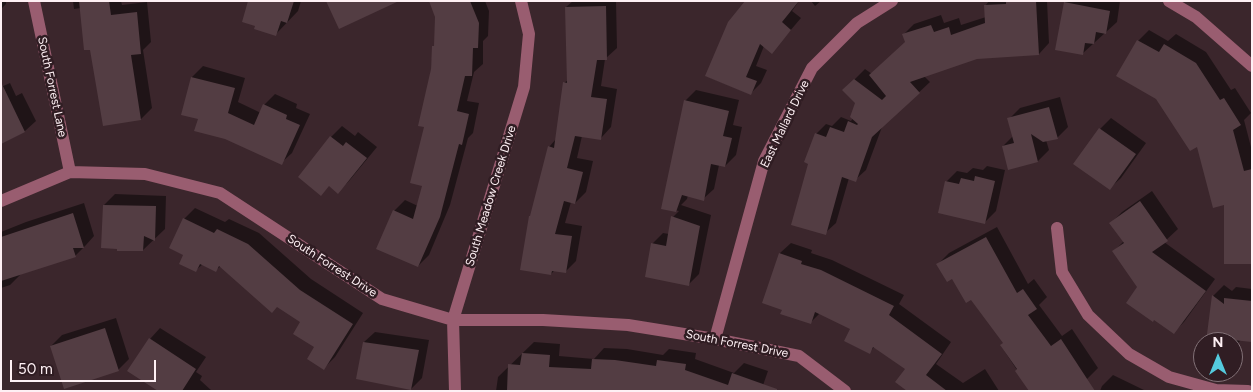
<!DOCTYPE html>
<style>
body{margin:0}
#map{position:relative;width:1253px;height:392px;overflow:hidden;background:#3b262c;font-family:Figtree,sans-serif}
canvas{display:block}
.frame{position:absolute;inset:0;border:2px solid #fef0f4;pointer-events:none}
.north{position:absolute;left:1193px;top:332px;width:50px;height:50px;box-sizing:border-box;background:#301d23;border:1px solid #827177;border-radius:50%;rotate:0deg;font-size:14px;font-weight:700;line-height:20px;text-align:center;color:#fef0f4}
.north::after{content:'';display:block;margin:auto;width:18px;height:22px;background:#54cadd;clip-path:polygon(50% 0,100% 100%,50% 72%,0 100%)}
.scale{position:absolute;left:10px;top:360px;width:146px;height:22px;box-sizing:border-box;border:2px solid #fef0f4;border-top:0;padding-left:6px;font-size:15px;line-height:18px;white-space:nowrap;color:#fef0f4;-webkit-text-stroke:4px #301d23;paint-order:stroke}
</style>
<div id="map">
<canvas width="1253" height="392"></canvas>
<div class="frame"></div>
<div class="north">N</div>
<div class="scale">50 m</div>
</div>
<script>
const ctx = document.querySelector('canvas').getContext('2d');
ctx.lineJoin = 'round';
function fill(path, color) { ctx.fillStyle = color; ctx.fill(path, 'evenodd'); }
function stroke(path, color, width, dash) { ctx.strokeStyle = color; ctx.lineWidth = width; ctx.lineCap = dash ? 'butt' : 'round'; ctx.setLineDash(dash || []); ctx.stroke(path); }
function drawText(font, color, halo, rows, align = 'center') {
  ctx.font = font + ' Figtree,sans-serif'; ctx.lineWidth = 5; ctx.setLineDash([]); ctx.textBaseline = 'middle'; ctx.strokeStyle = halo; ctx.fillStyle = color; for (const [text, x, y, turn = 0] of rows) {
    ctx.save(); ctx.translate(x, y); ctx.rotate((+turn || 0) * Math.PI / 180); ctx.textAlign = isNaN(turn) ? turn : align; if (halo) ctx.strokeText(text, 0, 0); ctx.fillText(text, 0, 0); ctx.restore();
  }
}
fill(new Path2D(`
 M1 1H6V4L1 9Z
 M73 1H121L122 5 147 2 151 42 143 50 152 108 141 119 104 125 91 48 81 8 74 9Z
 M250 1H301L298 11 276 34 257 25Z
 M430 1H485L489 11 488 36 483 41V64L474 72 467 101 479 103 473 133 468 138 450 205 429 255 418 266 394 211 405 200 418 206 424 185 426 126 433 47 436 44 437 17Z
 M573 1H616L617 48 605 59 601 86 617 89 611 127 601 138 582 136 577 158 593 161 586 192 575 203 571 202 565 223 582 226 576 261 565 272 555 270 551 274 532 214 549 147 556 139 564 83 568 80 566 7Z
 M746 1H799L792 11 801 18 772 52 764 46 756 66 767 70 761 83 750 94 706 76Z
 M811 1H821L815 6Z
 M989 1H1047L1049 43 1039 54 977 58 924 76 930 82 882 127 866 170 855 180 849 178 836 223 825 233 816 134 826 124 832 126 841 117 851 121 853 118 856 103 854 80 865 69 872 74 906 42 903 35 914 24 941 15 944 23 959 18 961 25 986 17 985 6Z
 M1066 1H1120L1117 22 1082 54 1065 2Z
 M1149 30 1168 41 1176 34 1206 52 1231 90 1235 88 1251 113 1244 120 1252 151V263L1198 145 1157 98 1118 76 1138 41Z
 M203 66 245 78 238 102 261 113 264 105 275 94 297 104 296 108 310 114 292 153 281 163 199 118 182 114 192 77Z
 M10 83 16 96 22 93 36 121 25 131 1 142V87Z
 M696 90 739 100 733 125 742 127 736 155 725 166 719 165 714 189 703 199 688 195 687 199 681 205 711 215 699 274 688 285 652 244 663 233 669 234 673 217 679 211 663 208 685 101Z
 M1060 97 1068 127 1057 138 1046 140 1049 150 1038 161 1009 168 1003 146 1013 136 1009 119 1020 108Z
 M1111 118 1146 143 1121 178 1110 188 1100 129Z
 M342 126 355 136 358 132 377 147 349 181 338 192 330 185 299 177 331 137Z
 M987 166 1005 170 996 211 985 222 946 182 957 171 967 173 973 168 983 170Z
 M1152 191 1178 229 1164 242 1215 279 1184 322 1174 332 1114 251 1124 241 1111 223 1122 212Z
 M115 194 166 196 165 229 143 250 104 205Z
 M84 203 94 236 86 245 75 256 21 274 10 285 1 288V232L26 222Z
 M195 208 225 222 229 219 259 233 311 279 363 313 335 357 324 368 316 347 302 322 221 266 216 270 203 264 196 270 185 254 184 219Z
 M997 227 1028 284 1034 279 1047 297 1039 305 1062 336 1072 329 1098 368 1087 379 1031 391 1001 346 1004 343 972 299 938 264 949 253Z
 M791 243 812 250 811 253 832 260 904 295 899 304 951 342 936 364 963 383 985 369 999 391H936L875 346 870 352 851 328 820 313 810 323 783 309 764 302 780 253Z
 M1224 285 1232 291 1236 287 1252 289V341L1242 339 1233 348V342H1207L1213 296Z
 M116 318 129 359 118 370 51 346 62 335Z
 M160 328 206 357 196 372 202 376 200 380 212 391H160L150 339Z
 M375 332 429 340 422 378 411 389 364 342Z
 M534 342 560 344 559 356 594 359 604 348 627 349 663 355 669 349 696 353 695 359 734 373 744 363 768 371 761 391H496L498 377Z
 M1113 375 1146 391H1100L1102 386Z`), '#0007');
fill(new Path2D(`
 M79 1H109L111 15 137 12 141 54 131 55 141 120 103 126 90 50H84Z
 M248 1H294L287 23 281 21 276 36 254 29 255 26 242 22Z
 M326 1H399L339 29Z
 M429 1H470L479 23 478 48H473L472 76H465L457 111 469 114 462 145 459 144 440 217 418 267 376 249 393 210 413 219 422 186 410 183 424 127 418 126 431 69 432 46H434L435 17Z
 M745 1H799L782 22 791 30 772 54 760 44 746 77 757 81 751 95 705 76 728 22Z
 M1006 1H1036L1039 55 977 59 910 82 920 93 872 137 856 182 842 177 826 235 791 225 808 164 804 162 815 133 826 137 830 127 844 132 848 121 857 125 858 124 850 117 855 103 842 90 854 79 882 100 886 96 869 75 905 42 902 34 931 25 934 32 949 27 951 35 985 23 984 5 1006 4Z
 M1064 2 1110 11 1106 34 1096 32 1094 44 1085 43 1083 55 1055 50Z
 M606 6 607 60H597L591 97 607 99 601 140 575 136 567 168 583 172 575 204 564 201 555 234 572 236 566 273 552 271 551 275 520 270 529 216H530L548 146 554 148 563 82 567 83 565 7Z
 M1137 40 1159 52 1164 44 1196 63 1220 100 1224 98 1241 125 1233 130 1244 171 1252 169V264H1224V205L1213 208 1197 147 1190 151 1156 99 1116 76Z
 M191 77 235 88 228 113 254 125 263 104 287 115 286 119 300 125 282 165 225 139 194 131 198 119 181 115Z
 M1 82 25 132 1 144Z
 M684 100 729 111 723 136 732 138 725 167 711 164 704 201 682 195 676 212 661 209Z
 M1049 107 1058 139 1043 142 1031 134 1038 162 1008 170 1002 146 1014 143 1007 118Z
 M1099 128 1136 154 1110 190 1073 164Z
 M330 136 343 146 346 142 367 158 338 194 329 186 321 196 298 177Z
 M975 176 995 181 985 224 938 213 945 181 959 184 961 178 974 181Z
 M1140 201 1168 241 1152 252 1206 291 1174 334 1154 320 1153 322 1126 303 1137 287 1112 251 1124 243 1109 223Z
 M103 205 156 206 155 241 144 236 143 251H117V249L101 248Z
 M73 213 84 248H73L76 257 1 281V237Z
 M671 216 700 226 689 286 645 277 651 243 666 246Z
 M183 218 214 233 217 229 248 244 300 290 353 324 324 370 307 359 314 347 293 334 300 322 277 307 272 313 219 266 216 272 200 264 196 272 179 264 183 255 169 248Z
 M986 237 1017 293 1023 289 1037 309 1028 315 1051 346 1061 339 1095 391H1029L1015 371 1017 369 1000 345 1003 343 971 300 966 303 952 279 947 282 936 264Z
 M779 253 802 261 801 264 821 270 894 306 889 315 942 354 926 375 947 391H907L895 382 905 369 873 347 870 354 844 341 850 329 815 312 811 324 780 314 782 310 762 303Z
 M1212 295 1224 304V298L1252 301V342L1233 340 1232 342H1206Z
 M105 328 119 371 64 389 50 346Z
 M149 338 196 369 182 391H158L127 371Z
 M363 342 419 350 411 390 356 379Z
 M522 353 550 355 549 367 591 369 592 359 615 360 656 366 657 360 686 364 685 370 728 385 732 373 777 389V391H507L508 364 520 365Z`), '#533d43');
stroke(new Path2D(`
 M34 1 70 172
 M1169 1 1196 17 1252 66
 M1 201 70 172 145 174 220 193 382 299 453 320H543L628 325 715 339 799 356 845 391
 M1057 228 1062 272 1088 315 1129 354 1169 377 1216 390 1248 391
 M715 339 764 161 812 68 857 23 892 1
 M455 391 453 320 524 87 529 34 521 1`), '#995d70', 12);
drawText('12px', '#fef0f4', '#301d23', [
 ["South Forrest Lane",52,87,78],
 ["East Mallard Drive",785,124,-64],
 ["South Meadow Creek Drive",491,196,-73],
 ["South Forrest Drive",332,266,33],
 ["South Forrest Drive",737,344,11]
]);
</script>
